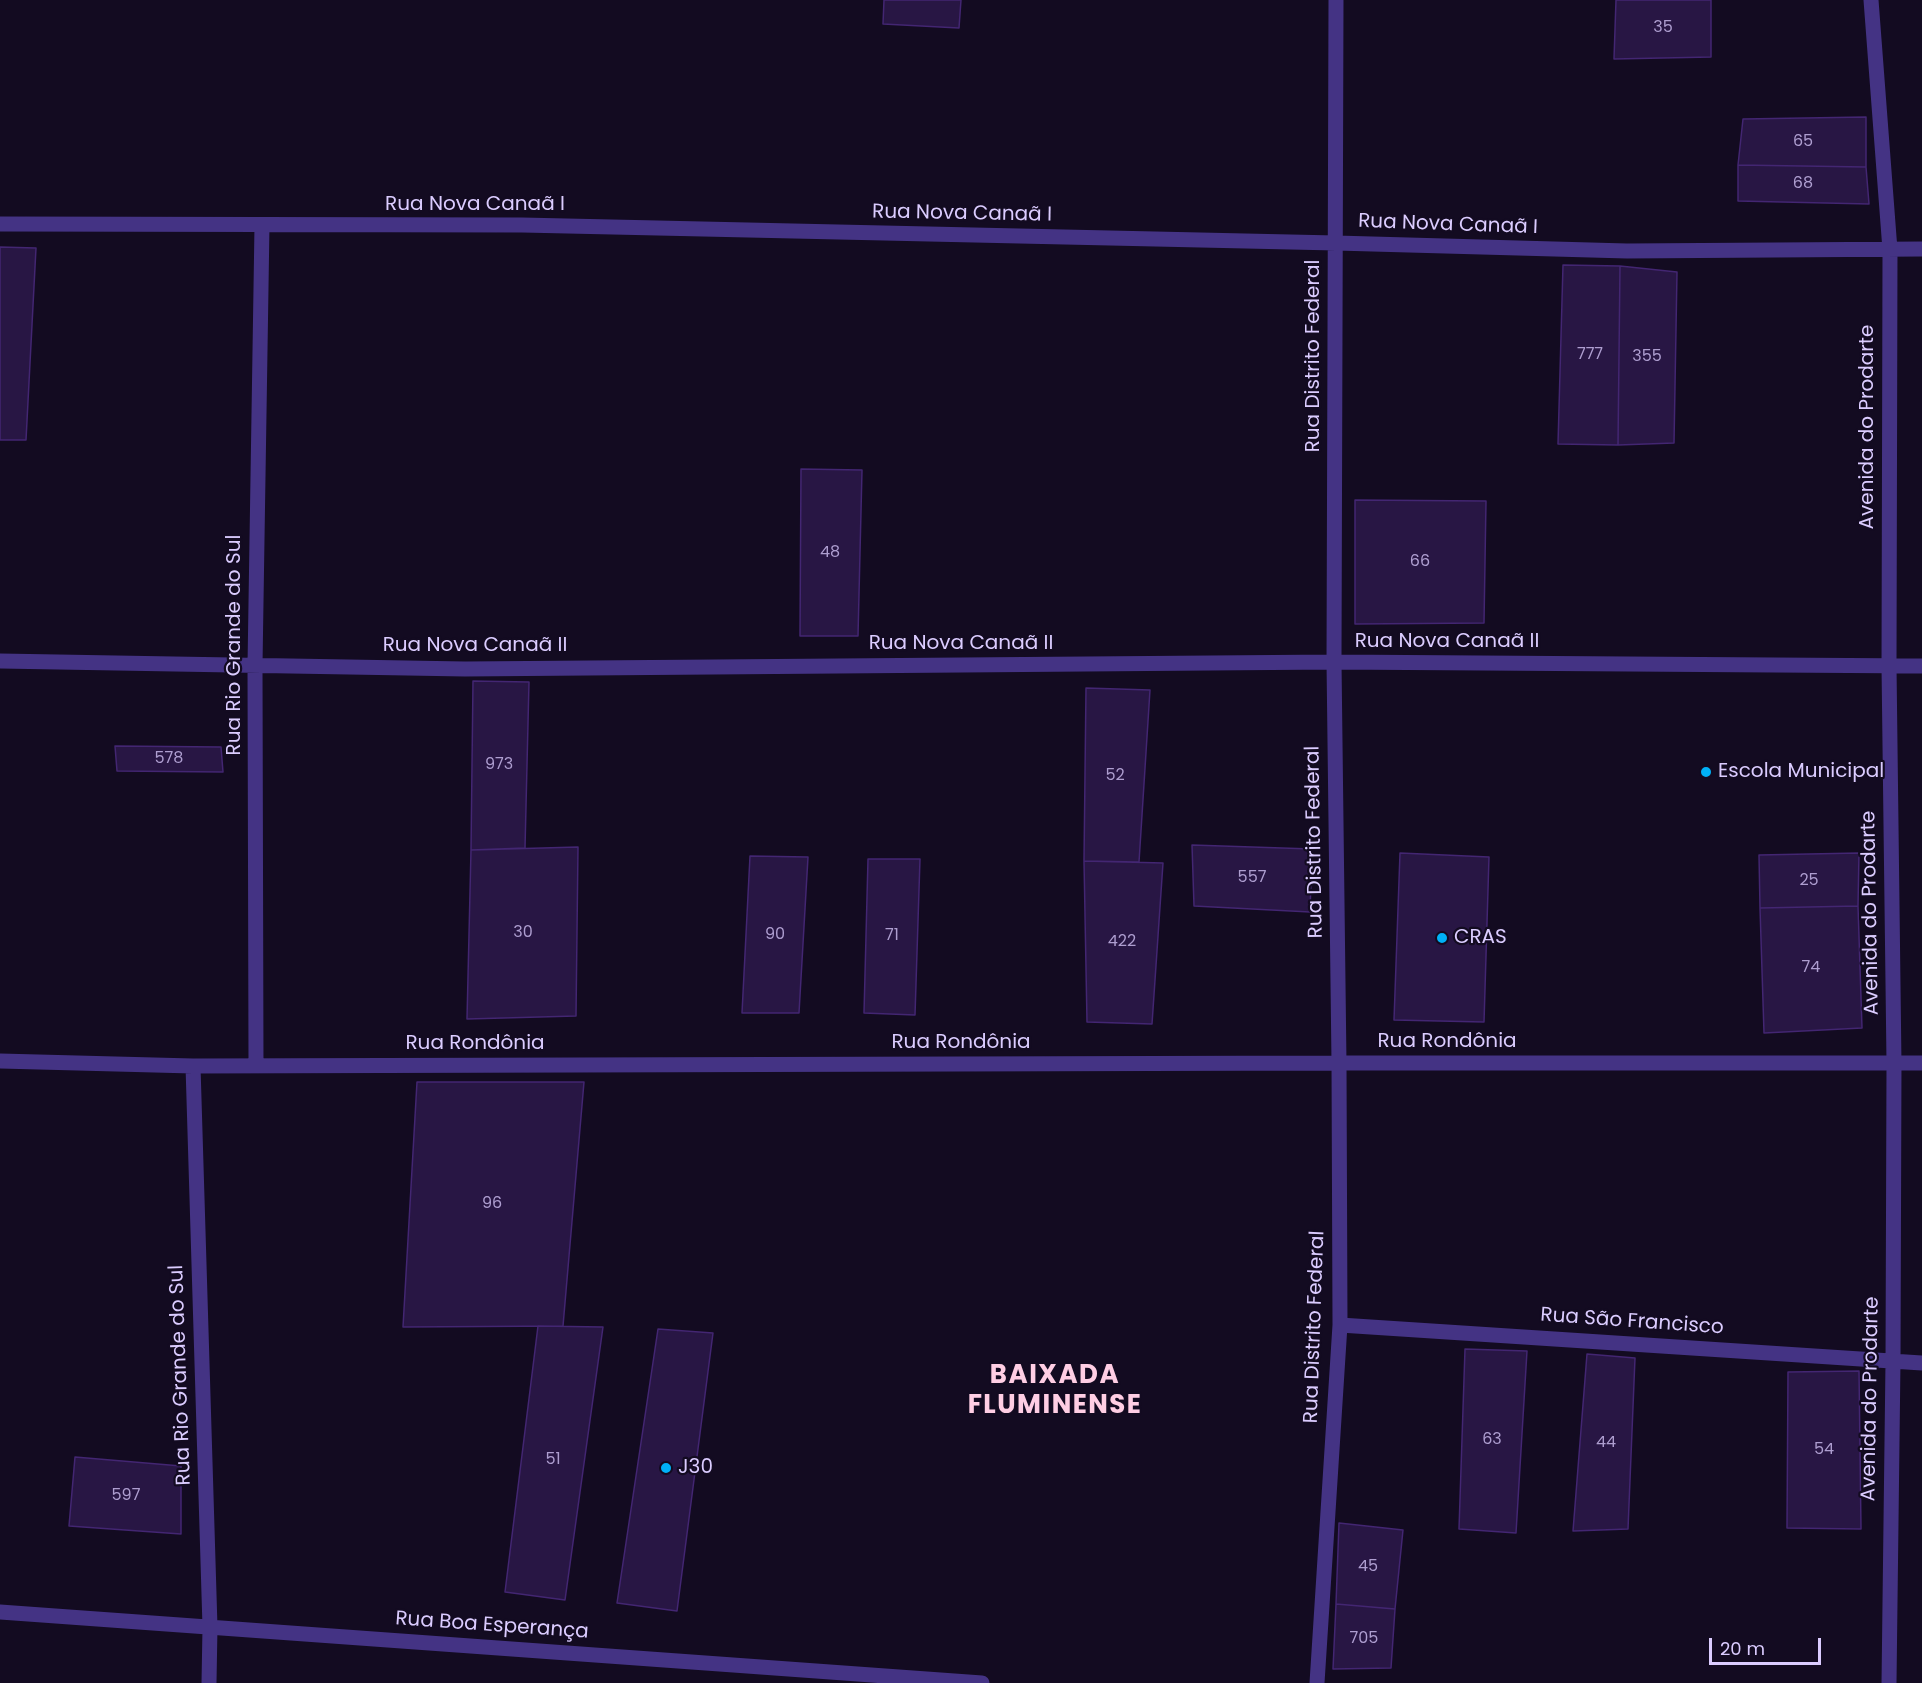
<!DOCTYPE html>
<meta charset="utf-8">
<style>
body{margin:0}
#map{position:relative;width:1922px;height:1683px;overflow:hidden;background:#130b21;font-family:Poppins,sans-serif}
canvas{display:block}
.scale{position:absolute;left:1709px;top:1638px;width:112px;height:27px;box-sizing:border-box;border:3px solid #dbccff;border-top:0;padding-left:8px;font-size:18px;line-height:21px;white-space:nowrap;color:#dbccff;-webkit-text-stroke:4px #130b21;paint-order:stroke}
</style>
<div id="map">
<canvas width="1922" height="1683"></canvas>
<div class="scale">20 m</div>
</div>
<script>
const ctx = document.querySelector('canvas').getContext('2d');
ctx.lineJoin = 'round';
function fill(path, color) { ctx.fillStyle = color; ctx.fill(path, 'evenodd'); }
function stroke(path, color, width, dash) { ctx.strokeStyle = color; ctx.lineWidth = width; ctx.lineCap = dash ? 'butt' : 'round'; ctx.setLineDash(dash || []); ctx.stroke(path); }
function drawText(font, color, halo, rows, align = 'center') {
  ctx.font = font + ' Poppins,sans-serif'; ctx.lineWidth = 4.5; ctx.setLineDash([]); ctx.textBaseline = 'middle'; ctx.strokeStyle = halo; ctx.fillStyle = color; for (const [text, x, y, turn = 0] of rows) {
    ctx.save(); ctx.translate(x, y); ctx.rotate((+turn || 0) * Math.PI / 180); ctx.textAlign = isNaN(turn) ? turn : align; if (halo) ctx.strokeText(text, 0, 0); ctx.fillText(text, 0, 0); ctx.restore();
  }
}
const building = new Path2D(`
 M884 0H961L959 28 883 24Z
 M1616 0H1711V57L1614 59Z
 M1866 117V167L1738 165 1743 119Z
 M1738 165 1866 167 1869 204 1738 201Z
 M0 247 36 248 26 440H0Z
 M1563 265 1620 266 1618 445 1558 444Z
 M1620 266 1677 272 1674 443 1618 445Z
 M801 469 862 470 858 636H800Z
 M1355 500 1486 501 1484 623 1355 624Z
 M473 681 529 682 525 848 471 850Z
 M1086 688 1150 690 1139 862 1084 861Z
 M115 746 221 747 223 772 117 771Z
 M1192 845 1312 849 1310 912 1194 906Z
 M578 847 576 1016 467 1019 471 850Z
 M1400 853 1489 857 1484 1022 1394 1020Z
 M1859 853 1858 906 1760 908 1759 855Z
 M750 856 808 857 799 1013H742Z
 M868 859H920L915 1015 864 1013Z
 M1084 861 1163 863 1152 1024 1087 1022Z
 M1858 906 1862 1028 1764 1033 1760 908Z
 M417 1082H584L563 1326 403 1327Z
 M538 1326 603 1327 565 1600 505 1592Z
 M658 1329 713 1333 677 1611 617 1603Z
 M1465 1349 1527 1351 1516 1533 1459 1529Z
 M1587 1354 1635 1358 1628 1529 1573 1531Z
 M1859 1371 1861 1529 1787 1528 1788 1372Z
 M75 1457 181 1466V1534L69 1526Z
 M1339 1523 1403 1530 1395 1609 1336 1604Z
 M1336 1604 1395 1609 1391 1668 1333 1669Z`);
fill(building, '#281644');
stroke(building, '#432672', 1.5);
stroke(new Path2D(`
 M1871 0 1890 250 1889 666 1894 1063 1893 1361 1889 1683
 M0 224 522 225 1336 243 1627 251 1922 249
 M0 661 465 669 1334 662 1922 666
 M0 1061 193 1066 1339 1063H1922
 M256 1065 255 665 262 225
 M193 1066 210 1627 209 1683
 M1340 1325 1922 1363
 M0 1612 982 1683
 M1317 1683 1340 1325 1339 1063 1334 662 1336 0`), '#443384', 15);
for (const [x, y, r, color] of [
 [1706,772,6,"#00b1f7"],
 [1442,938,6,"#00b1f7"],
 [666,1468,6,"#00b1f7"]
]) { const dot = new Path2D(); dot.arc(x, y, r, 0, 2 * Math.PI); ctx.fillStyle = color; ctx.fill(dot); stroke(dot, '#130b21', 2); }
drawText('16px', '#ae9ed0', null, [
 ["35",1663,28],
 ["65",1803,142],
 ["68",1803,184],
 ["777",1590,355],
 ["355",1647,357],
 ["48",830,553],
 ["66",1420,562],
 ["578",169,759],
 ["973",499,765],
 ["52",1115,776],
 ["557",1252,878],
 ["25",1809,881],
 ["30",523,933],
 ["90",775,935],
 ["71",892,936],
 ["422",1122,942],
 ["74",1811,968],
 ["96",492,1204],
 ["63",1492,1440],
 ["44",1606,1443],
 ["54",1824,1450],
 ["51",553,1460],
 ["597",126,1496],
 ["45",1368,1567],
 ["705",1364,1639]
]);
drawText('20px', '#dbccff', '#130b21', [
 ["Rua Nova Canaã I",475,205],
 ["Rua Nova Canaã I",962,214,1],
 ["Rua Nova Canaã I",1448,225,2],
 ["Rua Distrito Federal",1314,356,-90],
 ["Avenida do Prodarte",1868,427,-90],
 ["Rua Nova Canaã II",1447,642],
 ["Rua Nova Canaã II",961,644],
 ["Rua Rio Grande do Sul",235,645,-90],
 ["Rua Nova Canaã II",475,646],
 ["Rua Distrito Federal",1315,842,-91],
 ["Avenida do Prodarte",1871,913,-91],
 ["Rua Rondônia",1447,1042],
 ["Rua Rondônia",961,1043],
 ["Rua Rondônia",475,1044],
 ["Rua São Francisco",1632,1322,4],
 ["Rua Distrito Federal",1315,1327,-88],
 ["Rua Rio Grande do Sul",181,1375,-92],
 ["Avenida do Prodarte",1871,1399,-89],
 ["Rua Boa Esperança",492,1626,4]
]);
drawText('20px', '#dbccff', '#130b21', [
 ["Escola Municipal",1718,772],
 ["CRAS",1454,938],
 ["J30",678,1468]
], 'left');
ctx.letterSpacing = '1.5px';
drawText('bold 26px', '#ffcee4', '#130b21', [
 ["BAIXADA",1055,1376],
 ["FLUMINENSE",1055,1406]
]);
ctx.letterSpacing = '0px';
</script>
